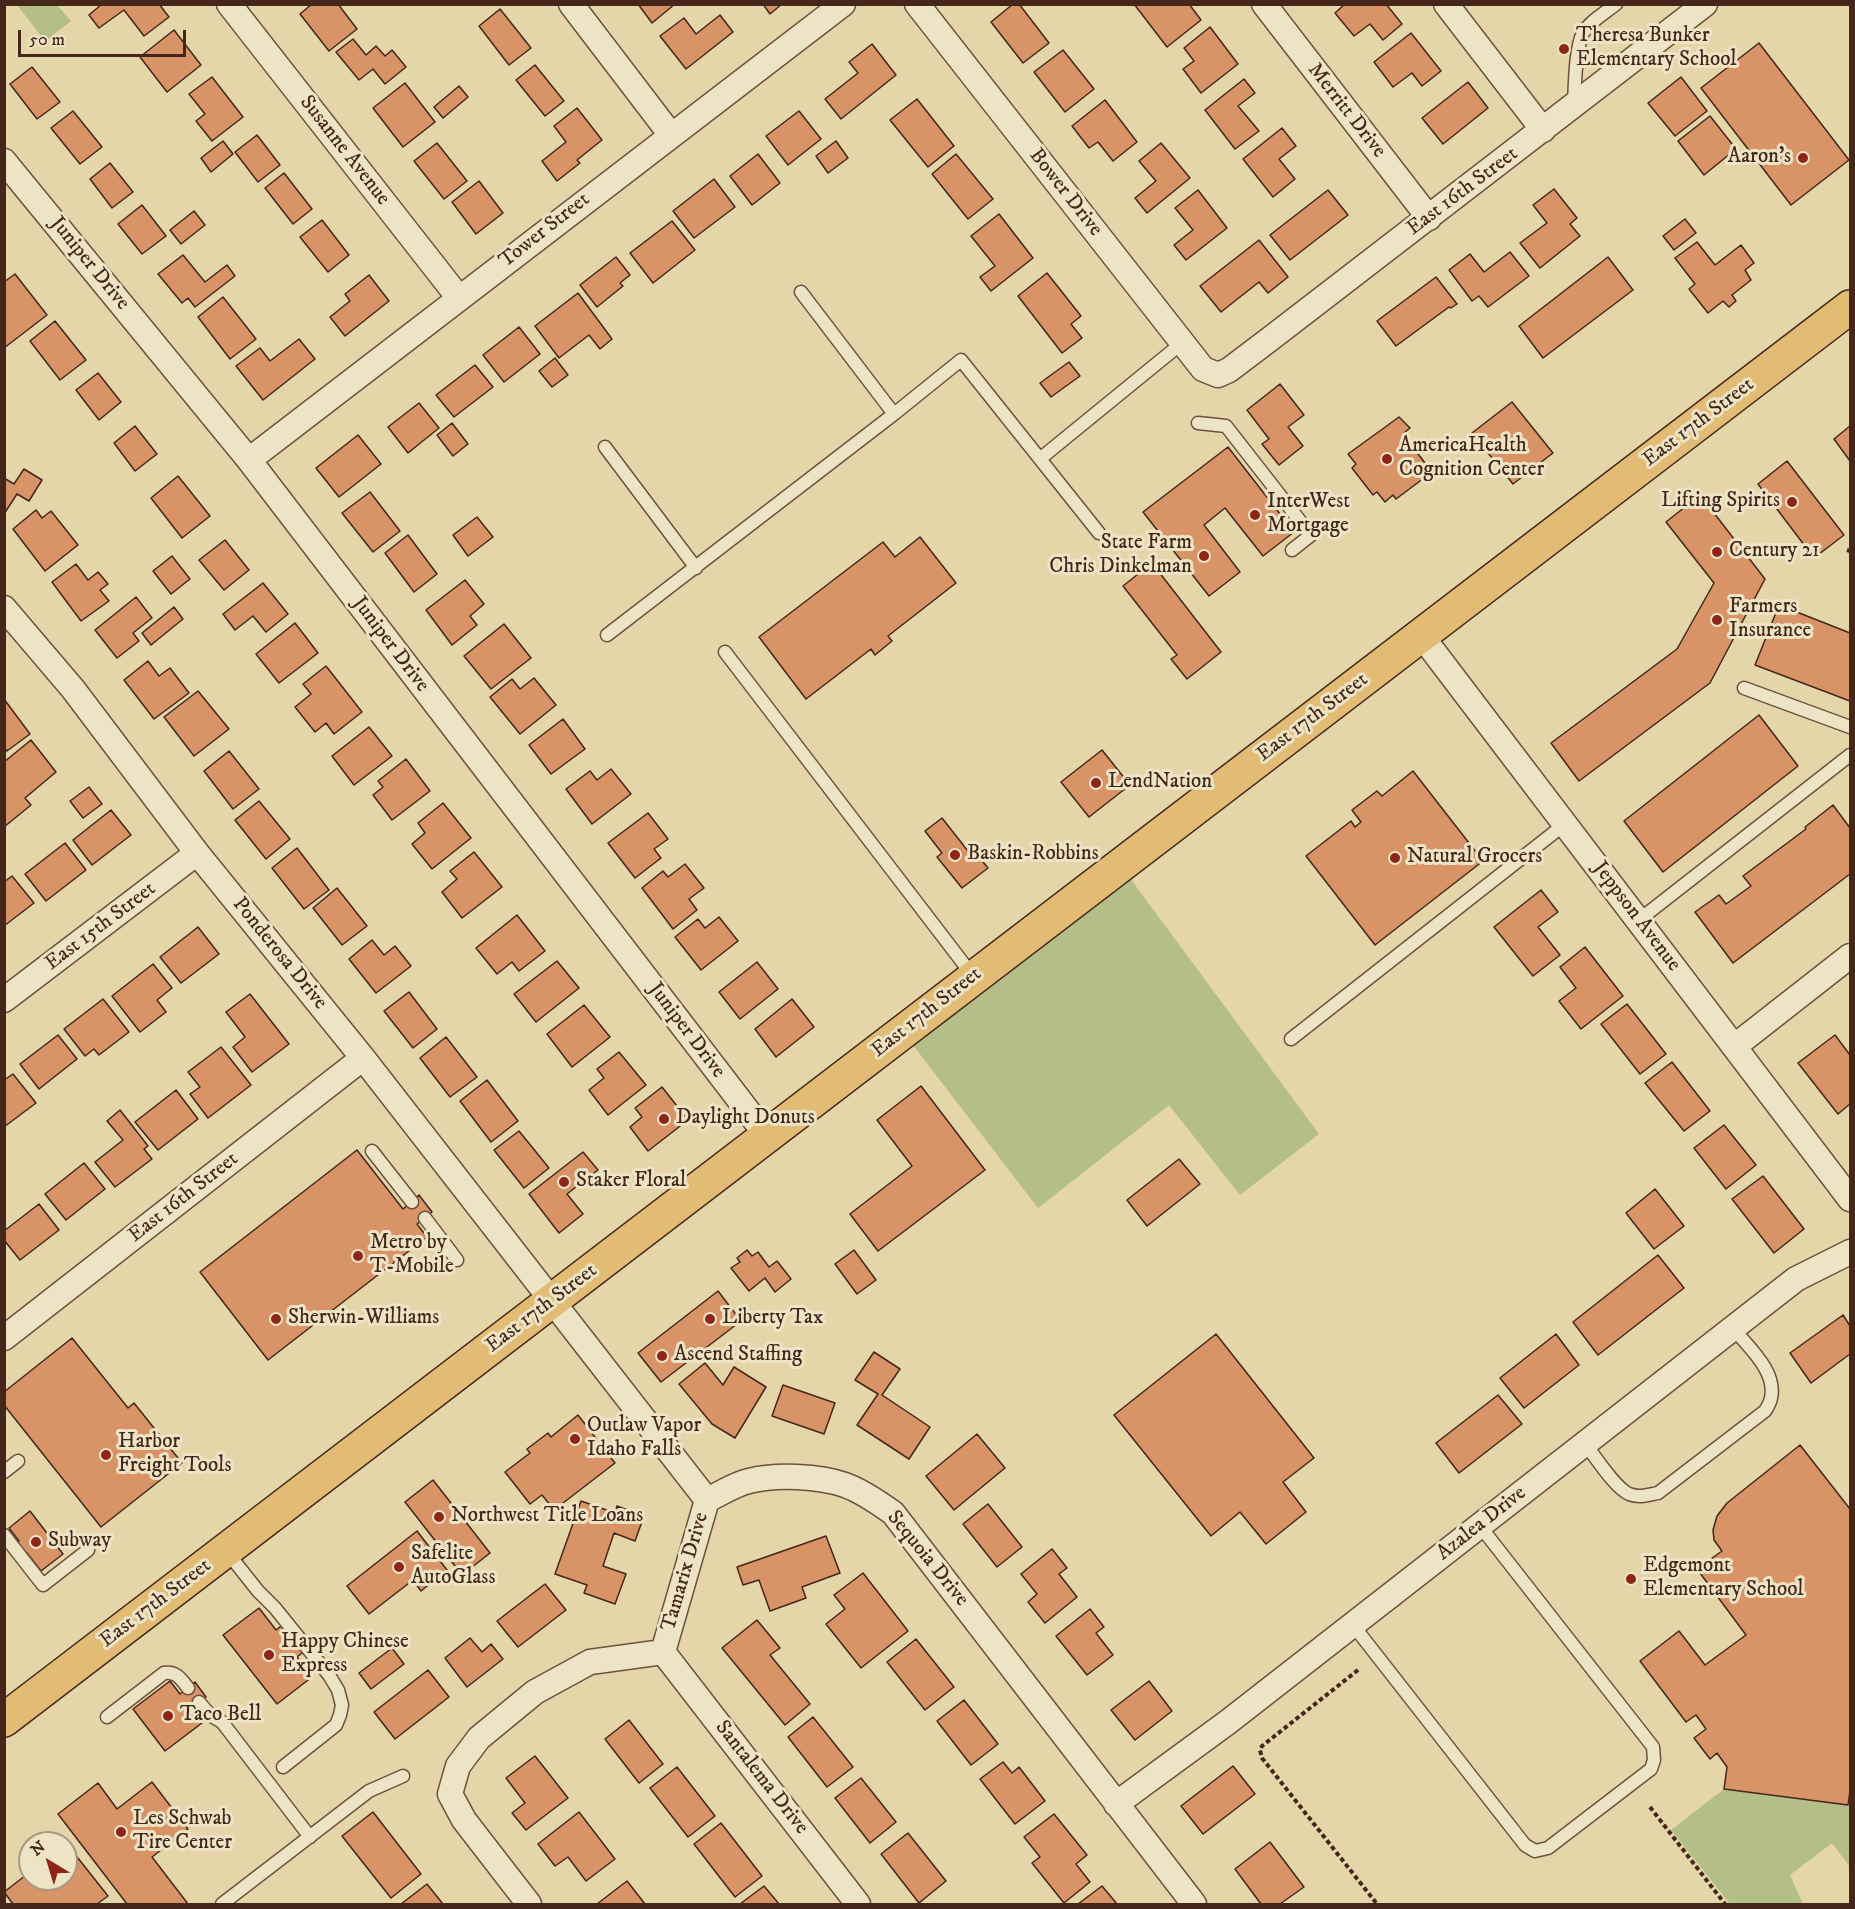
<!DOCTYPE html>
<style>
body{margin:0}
#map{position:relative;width:1855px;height:1909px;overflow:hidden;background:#e4d6a8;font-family:"IM FELL DW Pica",serif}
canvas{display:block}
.frame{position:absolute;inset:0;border:6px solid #44261a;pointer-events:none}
.north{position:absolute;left:18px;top:1831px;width:60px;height:60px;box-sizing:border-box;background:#ede4c6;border:2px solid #a99881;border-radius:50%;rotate:322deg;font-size:16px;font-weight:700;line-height:24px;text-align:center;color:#44261a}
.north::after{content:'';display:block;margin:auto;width:21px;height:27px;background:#8f2418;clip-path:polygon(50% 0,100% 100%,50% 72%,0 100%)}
.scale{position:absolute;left:18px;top:30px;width:168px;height:27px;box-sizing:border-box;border:3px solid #44261a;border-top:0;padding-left:8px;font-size:18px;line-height:21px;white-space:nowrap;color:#44261a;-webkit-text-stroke:4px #ede4c6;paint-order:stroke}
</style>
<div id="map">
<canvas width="1855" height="1909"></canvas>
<div class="frame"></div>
<div class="north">N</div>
<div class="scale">50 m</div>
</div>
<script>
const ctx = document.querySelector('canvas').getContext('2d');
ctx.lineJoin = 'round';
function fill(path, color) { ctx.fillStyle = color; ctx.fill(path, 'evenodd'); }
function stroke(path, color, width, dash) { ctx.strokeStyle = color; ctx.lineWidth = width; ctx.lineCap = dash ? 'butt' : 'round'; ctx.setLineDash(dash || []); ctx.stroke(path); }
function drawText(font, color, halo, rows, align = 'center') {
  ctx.font = font + ' "IM FELL DW Pica",serif'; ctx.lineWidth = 6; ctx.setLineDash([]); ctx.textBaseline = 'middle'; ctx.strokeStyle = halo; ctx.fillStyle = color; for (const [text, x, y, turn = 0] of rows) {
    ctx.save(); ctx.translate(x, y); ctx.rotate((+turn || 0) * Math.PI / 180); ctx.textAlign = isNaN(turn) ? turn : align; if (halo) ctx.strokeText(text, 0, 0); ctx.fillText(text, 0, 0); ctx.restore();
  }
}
fill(new Path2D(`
 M17 5H57L71 21 45 41Z
 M1121 866 1319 1134 1240 1195 1169 1105 1038 1208 903 1032Z
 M1724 1789 1848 1805 1850 1791V1867L1832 1843 1790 1875 1803 1904H1730L1671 1830Z`), '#b3be88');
const building = new Path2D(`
 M102 4H159L169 17 144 36 124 10 99 28 89 15Z
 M312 4H338L357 29 329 51 300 14Z
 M638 4H675L652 23Z
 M763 4H782L770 14Z
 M1013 4H1019L1049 43 1023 63 991 22Z
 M1134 4H1189L1201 20 1167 47Z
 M1345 4H1386L1402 24 1383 40 1370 24 1354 36 1335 13Z
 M500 9 531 48 509 65 479 26Z
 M720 15 733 32 686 69 660 36 684 18 696 34Z
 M1210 27 1238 64 1201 93 1183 69 1194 61 1184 48Z
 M174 30 201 65 167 92 140 57Z
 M1411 33 1441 71 1422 86 1412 73 1393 87 1374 62Z
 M353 39 366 55 376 46 385 56 392 50 406 67 385 84 373 69 359 80 336 52Z
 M1759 43 1849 160 1791 205 1701 88Z
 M872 44 896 75 841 119 825 99 858 73 849 62Z
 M1063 50 1094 89 1065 112 1034 72Z
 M535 65 564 101 545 116 516 80Z
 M32 67 60 102 37 119 10 84Z
 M212 77 243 117 212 141 196 121 205 114 189 94Z
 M1681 77 1707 111 1675 136 1648 103Z
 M1244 79 1255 93 1238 106 1259 131 1235 149 1205 110Z
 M1468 82 1488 108 1443 144 1422 118Z
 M405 83 435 122 403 147 373 108Z
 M459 86 468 97 443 118 434 107Z
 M917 99 954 146 928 167 890 120Z
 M1105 100 1137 142 1113 161 1098 142 1089 148 1072 126Z
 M577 108 602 140 577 160 580 163 557 181 542 161 566 142 554 126Z
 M73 111 102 147 80 164 51 128Z
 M799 111 821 139 788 165 766 136Z
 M1710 116 1736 149 1704 175 1678 141Z
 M1282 128 1296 146 1279 159 1295 179 1273 197 1243 159Z
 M257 135 280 165 258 182 235 152Z
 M223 141 233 154 211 172 201 158Z
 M836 141 848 158 828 173 816 156Z
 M437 143 467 181 444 199 414 161Z
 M1161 143 1190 178 1147 213 1135 198 1156 181 1139 161Z
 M758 154 780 183 752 205 730 176Z
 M956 154 993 199 968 219 932 174Z
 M110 163 133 192 112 208 90 179Z
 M284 173 312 209 293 224 265 188Z
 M714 179 735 207 694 238 673 211Z
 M479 181 503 213 476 234 452 202Z
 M1554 189 1577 218 1570 224 1580 236 1540 268 1520 243 1547 223 1533 205Z
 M1198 190 1227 228 1186 260 1174 245 1193 230 1175 208Z
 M1328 190 1348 215 1290 260 1270 235Z
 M142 205 166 236 142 254 118 224Z
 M194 211 205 225 181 244 170 230Z
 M999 214 1033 258 991 291 980 277 995 266 971 236Z
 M1685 219 1696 233 1674 250 1663 236Z
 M322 220 349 255 328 272 300 237Z
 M672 221 695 250 653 283 630 253Z
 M1259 240 1288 277 1268 293 1259 282 1221 312 1200 286Z
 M1697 242 1715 265 1741 245 1754 263 1745 270 1751 280 1732 295 1736 301 1729 307 1723 301 1708 313 1689 289 1695 284 1675 258Z
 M1510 252 1529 276 1488 307 1479 296 1472 301 1449 270 1470 254 1484 272Z
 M183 255 205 282 227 265 235 276 195 307 188 298 182 303 158 274Z
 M616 257 630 275 620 283 623 286 597 307 580 285Z
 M1608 257 1633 290 1543 358 1519 326Z
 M1047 273 1081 316 1071 324 1082 338 1062 353 1018 296Z
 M15 274 47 315 4 348V282Z
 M369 275 389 301 345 336 330 317 350 301 345 294Z
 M1436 277 1457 304 1451 308 1449 307 1396 346 1377 321Z
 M578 293 612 339 600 349 589 335 559 358 535 326Z
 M223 297 256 339 230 359 198 317Z
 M55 321 86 360 60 380 30 341Z
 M519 327 540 354 504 382 483 355Z
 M299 339 315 359 263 400 236 366 260 348 270 361Z
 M555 358 568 375 552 387 539 371Z
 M1069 362 1080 376 1051 397 1040 383Z
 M475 365 493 387 454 417 436 395Z
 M98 373 121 402 99 420 76 390Z
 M1280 384 1304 415 1288 427 1303 446 1279 465 1262 444 1269 439 1247 410Z
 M1512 402 1553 453 1513 484 1472 433Z
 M419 403 439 428 408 453 388 427Z
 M1399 417 1410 428 1404 433V436L1429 468 1421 475 1424 478 1396 499 1393 495 1385 502 1377 492 1373 495 1352 468 1356 464 1348 454Z
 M452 423 468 444 453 456 437 435Z
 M135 426 157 454 135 471 114 443Z
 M1850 426V461L1834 439Z
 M358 435 381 464 339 497 316 468Z
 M1228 447 1294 532 1263 556 1225 508 1204 525 1240 572 1209 596 1143 512Z
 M1787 461 1844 535 1814 558 1758 484Z
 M24 469 42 480 29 501 17 494 4 514V478L14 484Z
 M178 476 210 516 182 538 151 498Z
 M370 492 400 531 373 552 342 513Z
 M1700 495 1765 579 1710 683 1579 781 1551 743 1677 649 1714 583 1666 522Z
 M36 510 42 518 51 511 78 545 45 571 13 529Z
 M477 517 493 537 468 556 453 535Z
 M408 535 437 574 414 592 385 553Z
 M920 537 956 583 888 636 892 641 875 655 871 649 806 699 759 637 883 542 895 557Z
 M225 540 249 570 224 590 199 560Z
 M172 556 190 579 171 594 153 571Z
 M1152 563 1221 652 1187 679 1171 659 1177 655 1123 586Z
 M76 564 88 580 98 572 108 584 100 590 109 601 81 621 52 582Z
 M465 580 484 604 470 616 477 625 452 645 426 610Z
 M263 583 288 614 266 632 253 616 235 630 223 614Z
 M136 597 152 618 133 633 139 641 117 658 95 630Z
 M1779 605 1850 633V701L1755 665Z
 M174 607 183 619 151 645 142 633Z
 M295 623 318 653 279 683 256 654Z
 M504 624 531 658 491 689 464 656Z
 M148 661 159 676 170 668 189 693 154 719 124 680Z
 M326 666 362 712 334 734 326 723 315 732 295 707 311 694 303 684Z
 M534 678 556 705 520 734 490 697 512 679 520 689Z
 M198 691 229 729 194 756 164 717Z
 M4 699 30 734 7 751 4 747Z
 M1759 715 1798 766 1663 872 1624 821Z
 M563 719 585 749 551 774 529 745Z
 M369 727 392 756 354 785 332 756Z
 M31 740 56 772 25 798 31 805 4 827V762Z
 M1102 750 1130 785 1089 817 1061 782Z
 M229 751 259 789 233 809 204 771Z
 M406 759 430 791 392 820 373 795 383 787 378 781Z
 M611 769 631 794 592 824 566 789 590 771 597 780Z
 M1413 771 1483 861 1375 945 1306 856 1351 821 1355 827 1361 822 1352 810 1377 791 1382 796Z
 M89 787 102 804 83 818 70 801Z
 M259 801 290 839 266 859 235 820Z
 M443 803 471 838 432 869 412 844 425 833 418 823Z
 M1833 805 1850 828V874L1733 963 1695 912 1719 895 1726 904 1751 886 1743 876 1806 829 1805 827Z
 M111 810 131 835 92 865 73 840Z
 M648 813 668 839 654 849 661 858 635 878 608 843Z
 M942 818 975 860 979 857 988 868 962 888 937 857 942 853 925 831Z
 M65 843 86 870 46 901 25 874Z
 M297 848 329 890 304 909 272 868Z
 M474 852 502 887 462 918 442 892 457 879 450 871Z
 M685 864 704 888 689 899 697 910 673 929 642 888 663 871 668 877Z
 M12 876 34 903 4 926V882Z
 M337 888 367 926 342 945 313 908Z
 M1541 890 1558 912 1538 927 1560 955 1533 976 1494 927Z
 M517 915 545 951 519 971 512 962 497 974 476 948Z
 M719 917 738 941 701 970 675 937 698 919 705 928Z
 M198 927 219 954 181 983 160 957Z
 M372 940 384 955 395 946 411 966 376 993 349 959Z
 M1585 947 1623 996 1581 1029 1559 1001 1576 988 1560 967Z
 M557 961 579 988 536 1022 514 994Z
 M757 962 778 989 740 1019 719 992Z
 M153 964 172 988 157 1000 166 1012 140 1032 112 996Z
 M409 992 437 1029 413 1048 384 1011Z
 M250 994 289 1044 252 1072 233 1047 245 1037 226 1012Z
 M103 999 129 1032 99 1055 94 1049 85 1056 64 1029Z
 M792 999 814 1027 776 1057 755 1029Z
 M1627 1004 1666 1054 1640 1074 1601 1024Z
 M584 1005 610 1037 572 1067 547 1034Z
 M58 1035 77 1059 39 1089 20 1064Z
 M1835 1035 1850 1055V1104L1838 1114 1798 1063Z
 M446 1037 477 1077 450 1097 420 1058Z
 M221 1047 251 1085 208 1118 190 1094 200 1087 188 1072Z
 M619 1052 646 1085 608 1115 589 1090 604 1078 597 1069Z
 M1672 1062 1710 1111 1684 1131 1645 1083Z
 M13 1074 36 1103 4 1127V1080Z
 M487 1080 518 1121 491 1142 460 1101Z
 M921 1086 985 1170 878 1251 850 1214 912 1166 877 1120Z
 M662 1087 688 1120 648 1151 630 1127 642 1117 635 1108Z
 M176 1090 198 1119 158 1150 135 1122Z
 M120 1110 148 1146 144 1149 152 1159 115 1187 95 1162 123 1140 107 1121Z
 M1724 1125 1756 1165 1726 1189 1694 1148Z
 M519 1131 549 1168 524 1188 494 1150Z
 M357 1150 403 1209 419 1195 432 1212 417 1224 427 1237 268 1360 200 1272Z
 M583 1152 598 1170 567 1194 583 1214 559 1233 529 1194Z
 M1179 1159 1200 1184 1147 1226 1127 1200Z
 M84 1163 105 1189 66 1220 45 1194Z
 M1763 1176 1804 1229 1774 1253 1732 1199Z
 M1655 1189 1684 1226 1654 1249 1626 1213Z
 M39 1204 59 1230 20 1260 4 1240V1231Z
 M747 1250 752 1256 758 1252 769 1267 777 1261 791 1279 775 1292 765 1278 749 1291 731 1268 740 1262 737 1258Z
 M854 1250 876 1280 857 1294 835 1264Z
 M1658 1255 1684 1288 1598 1355 1573 1322Z
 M718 1291 741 1321 661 1382 638 1353Z
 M1843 1315 1850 1326V1354L1811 1383 1790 1353Z
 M1216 1334 1314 1458 1283 1482 1306 1512 1266 1544 1240 1512 1211 1536 1114 1415Z
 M1556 1334 1579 1365 1524 1408 1500 1378Z
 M72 1338 128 1408 134 1403 182 1463 101 1527 4 1405V1392Z
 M874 1352 900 1369 882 1395 930 1427 909 1459 857 1425 878 1394 855 1380Z
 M705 1363 723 1385 734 1367 766 1387 735 1438 712 1424 679 1384Z
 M783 1385 835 1403 824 1434 772 1416Z
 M1498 1395 1522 1424 1459 1473 1436 1443Z
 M578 1415 615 1463 554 1510 542 1495 530 1504 505 1472 530 1453 527 1449 548 1433 551 1437Z
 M977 1434 1005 1468 954 1510 926 1476Z
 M1800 1445 1850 1509V1791L1848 1805 1724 1789 1727 1767 1717 1753 1710 1759 1694 1738 1706 1729 1696 1715 1686 1722 1640 1661 1679 1631 1705 1665 1746 1635 1697 1569 1722 1551 1714 1540 1713 1530 1717 1516 1727 1503Z
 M433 1480 490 1553 462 1575 405 1502Z
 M581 1501 615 1513 617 1506 644 1516 635 1541 614 1533 603 1566 626 1574 615 1604 584 1593 587 1585 555 1574Z
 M988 1504 1022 1547 997 1567 963 1524Z
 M30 1511 63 1554 41 1571 27 1553 24 1555 15 1544 19 1541 9 1528Z
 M417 1531 447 1570 421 1591 413 1580 369 1614 347 1586Z
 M826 1536 840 1573 802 1587 806 1598 770 1611 759 1580 743 1585 737 1567Z
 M1052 1549 1067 1568 1059 1574 1077 1597 1045 1623 1028 1602 1037 1594 1021 1574Z
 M863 1573 908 1631 861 1668 826 1624 845 1609 834 1595Z
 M545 1584 566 1610 518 1647 497 1621Z
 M259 1608 276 1630 285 1623 306 1650 297 1657 312 1677 277 1704 223 1635Z
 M1090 1609 1104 1627 1096 1633 1113 1655 1087 1675 1056 1636Z
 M757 1620 780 1648 770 1655 810 1704 785 1725 722 1648Z
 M470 1638 482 1652 491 1644 503 1659 467 1687 445 1658Z
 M916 1639 954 1687 925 1710 887 1662Z
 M392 1648 404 1664 371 1689 359 1673Z
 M428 1670 449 1697 395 1739 374 1712Z
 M170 1681 180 1694 195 1682 206 1697 191 1709 202 1723 165 1751 133 1709Z
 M1149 1681 1172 1711 1135 1740 1111 1710Z
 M964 1700 998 1744 971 1765 937 1721Z
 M813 1717 853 1767 827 1787 788 1737Z
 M629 1720 663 1764 639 1783 605 1739Z
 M535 1756 568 1798 526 1830 512 1813 525 1803 506 1778Z
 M1003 1762 1012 1773 1019 1767 1045 1801 1015 1824 980 1779Z
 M1233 1766 1255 1794 1203 1834 1181 1806Z
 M677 1767 715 1816 688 1837 650 1788Z
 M861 1778 896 1822 870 1843 835 1798Z
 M152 1782 188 1829 152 1857 188 1904H127L58 1814 98 1783 117 1809Z
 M373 1812 421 1874 391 1898 342 1836Z
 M579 1812 615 1859 586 1881 568 1857 555 1866 538 1844Z
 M1054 1814 1087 1855 1076 1864 1090 1882 1064 1903 1032 1863 1040 1857 1024 1837Z
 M721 1823 762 1876 735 1897 694 1844Z
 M908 1833 946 1881 919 1903 881 1854Z
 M1270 1842 1304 1887 1280 1904H1261L1235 1869Z
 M66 1843 108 1896 97 1904H13L4 1892 30 1872V1879H66Z
 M627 1881 645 1904H597Z
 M427 1884 443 1904H401Z
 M764 1886 779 1904H740Z
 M1102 1886 1117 1904H1078Z`);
fill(building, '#d89367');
stroke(building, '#44261a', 1.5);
const service = new Path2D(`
 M1574 104C1575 86 1575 48 1583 33 1590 21 1605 13 1616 4
 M801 292 894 414
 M1198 423 1226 426 1311 535 1292 550
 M605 447 696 568
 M1041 458 1182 343
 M607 635 894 414 961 360 1099 533
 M725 652 973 976
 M1744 688 1850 727
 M1639 920 1850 755
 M1291 1039 1565 824
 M372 1151 412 1202
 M425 1218 457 1260
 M1585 1444C1596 1457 1614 1487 1629 1494 1639 1498 1648 1495 1658 1493L1765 1411C1767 1408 1770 1403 1771 1398 1777 1371 1748 1347 1733 1328
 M4 1472 18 1461
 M4 1535 43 1585 88 1550
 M227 1552 258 1591 275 1608 329 1675 338 1690 342 1705 340 1715 336 1725 283 1767
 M1353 1625 1525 1845 1535 1851 1548 1848 1651 1769 1654 1760 1653 1747 1480 1526
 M199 1702 210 1715 222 1722 310 1837
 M107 1717 164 1673C176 1671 181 1679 188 1688
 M222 1904 369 1791 403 1776`);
const minor = new Path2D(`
 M229 4 459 298
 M571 4 671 135
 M917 4 1203 369 1218 375 1229 370 1270 339 1705 4
 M1264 4 1429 218
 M1446 4 1543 130
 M4 161 249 460 767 1136
 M249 460 843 4
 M4 608 73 689 197 853 363 1058 707 1500
 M1421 635 1850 1199
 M4 1000 197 853
 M1735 1046 1850 956
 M4 1338 363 1058
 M707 1500C720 1494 735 1484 749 1481 776 1474 819 1476 845 1485 862 1491 879 1503 893 1513L1194 1904
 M663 1652 858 1904
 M1116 1804 1228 1722 1796 1279 1850 1252
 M529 1904 464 1820 450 1794 458 1766 479 1738 535 1692 590 1662 663 1652 707 1500`);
const primary = new Path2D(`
 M4 1720 1850 307`);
stroke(service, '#6c523e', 15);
stroke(minor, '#6c523e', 27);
stroke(primary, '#44261a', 36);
stroke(new Path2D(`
 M1847 550 1850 551
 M1358 1670 1262 1746 1260 1750 1262 1758 1377 1904
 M1650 1807 1725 1904`), '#44261a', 4, [4.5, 3]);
stroke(service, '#ede4c6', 12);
stroke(minor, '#ede4c6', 24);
stroke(primary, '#e2bb74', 33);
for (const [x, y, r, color] of [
 [1564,49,6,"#8f2418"],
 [1803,158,6,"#8f2418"],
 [1387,459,6,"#8f2418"],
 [1792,502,6,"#8f2418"],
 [1255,515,6,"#8f2418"],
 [1717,552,6,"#8f2418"],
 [1204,556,6,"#8f2418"],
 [1717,620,6,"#8f2418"],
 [1096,783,6,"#8f2418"],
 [955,855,6,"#8f2418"],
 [1395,858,6,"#8f2418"],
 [664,1119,6,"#8f2418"],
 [564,1182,6,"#8f2418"],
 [358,1256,6,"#8f2418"],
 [276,1319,6,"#8f2418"],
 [710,1319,6,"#8f2418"],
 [662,1356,6,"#8f2418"],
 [575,1439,6,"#8f2418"],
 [106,1455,6,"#8f2418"],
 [439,1517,6,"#8f2418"],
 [36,1542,6,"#8f2418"],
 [399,1567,6,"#8f2418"],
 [1631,1579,6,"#8f2418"],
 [269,1655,6,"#8f2418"],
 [168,1716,6,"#8f2418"],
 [121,1832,6,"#8f2418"]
]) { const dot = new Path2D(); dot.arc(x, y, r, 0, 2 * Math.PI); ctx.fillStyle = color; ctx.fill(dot); stroke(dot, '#ede4c6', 2); }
drawText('21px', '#44261a', '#ede4c6', [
 ["Theresa Bunker",1576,37],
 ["Elementary School",1576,61],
 ["Aaron's",1791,158,"right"],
 ["AmericaHealth",1399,447],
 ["Cognition Center",1399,471],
 ["Lifting Spirits",1780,502,"right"],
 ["InterWest",1267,503],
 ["Mortgage",1267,527],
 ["State Farm",1192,544,"right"],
 ["Chris Dinkelman",1192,568,"right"],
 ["Century 21",1729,552],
 ["Farmers",1729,608],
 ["Insurance",1729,632],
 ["LendNation",1108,783],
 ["Baskin-Robbins",967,855],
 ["Natural Grocers",1407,858],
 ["Daylight Donuts",676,1119],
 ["Staker Floral",576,1182],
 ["Metro by",370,1244],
 ["T-Mobile",370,1268],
 ["Sherwin-Williams",288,1319],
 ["Liberty Tax",722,1319],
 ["Ascend Staffing",674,1356],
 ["Outlaw Vapor",587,1427],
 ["Idaho Falls",587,1451],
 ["Harbor",118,1443],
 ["Freight Tools",118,1467],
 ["Northwest Title Loans",451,1517],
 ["Subway",48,1542],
 ["Safelite",411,1555],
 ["AutoGlass",411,1579],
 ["Edgemont",1643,1567],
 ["Elementary School",1643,1591],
 ["Happy Chinese",281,1643],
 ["Express",281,1667],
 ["Taco Bell",180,1716],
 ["Les Schwab",133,1820],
 ["Tire Center",133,1844]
], 'left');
drawText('21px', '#44261a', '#ede4c6', [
 ["Merritt Drive",1346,111,52],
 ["Susanne Avenue",344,151,52],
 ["East 16th Street",1463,192,-37],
 ["Bower Drive",1065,193,52],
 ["Tower Street",545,231,-38],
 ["Juniper Drive",89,264,51],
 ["East 17th Street",1699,423,-37],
 ["Juniper Drive",390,645,53],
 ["East 17th Street",1313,718,-37],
 ["Jeppson Avenue",1636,917,53],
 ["East 15th Street",101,927,-37],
 ["Ponderosa Drive",279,954,51],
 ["East 17th Street",927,1013,-38],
 ["Juniper Drive",686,1031,53],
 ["East 16th Street",184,1198,-38],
 ["East 17th Street",542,1309,-37],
 ["Azalea Drive",1482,1524,-38],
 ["Sequoia Drive",927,1559,51],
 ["Tamarix Drive",686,1572,-74],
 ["East 17th Street",156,1604,-37],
 ["Santalema Drive",761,1778,52]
]);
</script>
